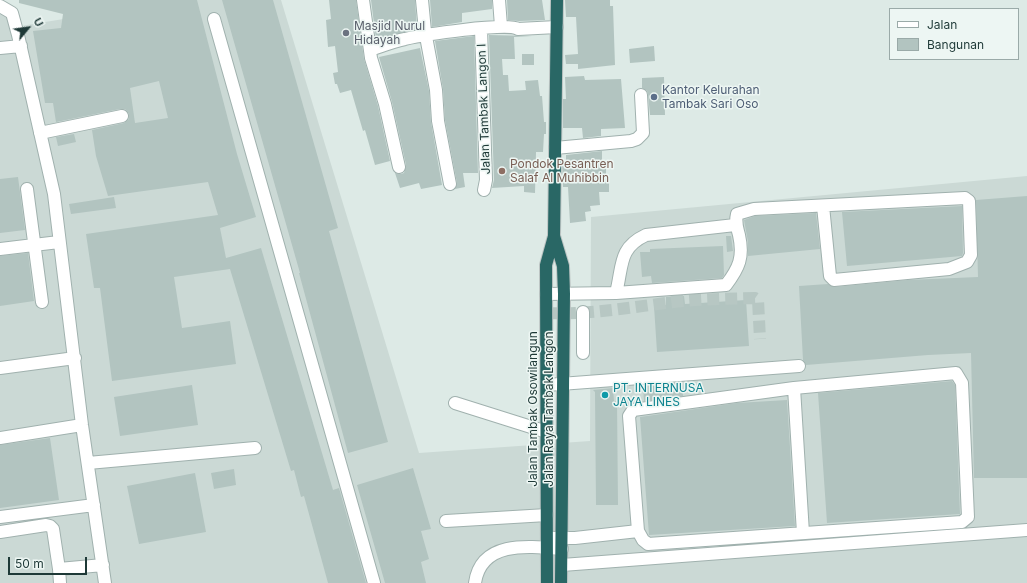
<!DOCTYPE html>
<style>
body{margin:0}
#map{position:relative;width:1027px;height:583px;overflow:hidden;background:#ddeae6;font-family:Inter,sans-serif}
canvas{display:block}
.legend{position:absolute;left:889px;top:8px;width:130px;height:52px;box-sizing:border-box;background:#edf6f3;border:1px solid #9aaaa8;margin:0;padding:5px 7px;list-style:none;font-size:12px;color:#1e3937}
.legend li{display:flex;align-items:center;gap:8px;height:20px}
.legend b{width:20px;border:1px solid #9aaaa8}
.north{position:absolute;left:8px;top:8px;width:40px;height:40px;-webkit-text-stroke:3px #edf6f3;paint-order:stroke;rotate:61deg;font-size:11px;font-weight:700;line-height:16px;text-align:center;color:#1e3937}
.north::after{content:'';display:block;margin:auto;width:14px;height:18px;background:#1e3937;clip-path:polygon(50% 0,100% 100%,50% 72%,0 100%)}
.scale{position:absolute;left:8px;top:557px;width:79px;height:18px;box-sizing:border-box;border:2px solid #1e3937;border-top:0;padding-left:5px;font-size:12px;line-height:14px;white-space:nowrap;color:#1e3937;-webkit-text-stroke:3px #edf6f3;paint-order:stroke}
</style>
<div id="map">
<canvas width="1027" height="583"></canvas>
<ul class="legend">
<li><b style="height:5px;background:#fff"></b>Jalan</li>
<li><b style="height:11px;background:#b2c4c0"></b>Bangunan</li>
</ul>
<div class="north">U</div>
<div class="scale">50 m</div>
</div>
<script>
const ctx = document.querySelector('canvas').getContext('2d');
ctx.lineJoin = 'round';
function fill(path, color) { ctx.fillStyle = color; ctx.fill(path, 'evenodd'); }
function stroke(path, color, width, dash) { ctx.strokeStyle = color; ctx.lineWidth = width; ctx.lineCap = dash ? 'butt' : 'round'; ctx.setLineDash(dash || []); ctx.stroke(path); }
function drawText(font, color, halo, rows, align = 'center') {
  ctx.font = font + ' Inter,sans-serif'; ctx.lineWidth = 3; ctx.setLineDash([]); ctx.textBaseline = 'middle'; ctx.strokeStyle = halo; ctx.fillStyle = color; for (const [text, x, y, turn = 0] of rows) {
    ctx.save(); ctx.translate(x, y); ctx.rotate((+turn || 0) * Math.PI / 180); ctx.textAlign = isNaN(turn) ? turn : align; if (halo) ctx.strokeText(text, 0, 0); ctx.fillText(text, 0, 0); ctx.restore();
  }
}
fill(new Path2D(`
 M179 0H281L419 453 590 441 591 217 1027 176V583H0V3L21 26Z`), '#cbd9d5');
fill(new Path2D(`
 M19 0H197L237 154 256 217 220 228 226 258 261 248 333 490 339 488 366 583H328L304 496 301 497 294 470 291 471 230 269 174 277 182 328 230 321 236 364 112 381 100 288H94L86 234 218 215 208 182 108 196 96 156 92 130 124 123 129 119V114L125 109H120L56 122 53 103H45L33 31 61 28 63 14 19 3ZM159 81 168 118 135 123 130 88Z
 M222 0H273L338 228 329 231 388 442 348 453 299 273H300Z
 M329 0H356L364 59 378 106 390 161 375 165 365 130 363 131 351 90 340 93 337 84H335L333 73 338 72 335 46 328 47 326 20 331 19Z
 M371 0H415L417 29 376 39Z
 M430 0H492V9L462 13V22L432 27Z
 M507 0H542L545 20 519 21 508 20Z
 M565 0H610V6H613L615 65 578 69V64H566L565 55 578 54 576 17H566Z
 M489 35 532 36 514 37 515 59H502L503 75H508L509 91 526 90 525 81 538 80 540 96H542L544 122H546V134H544L543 152H536L535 193 524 192V186L492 188 494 180Z
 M474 36 478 173H463L465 187 455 189 457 183 445 120 443 89 435 41Z
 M654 46 655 61 630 63 629 49Z
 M420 48 429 91 431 122 442 185 421 189 419 183 400 188 395 173 400 174 404 173 406 165 392 102 379 57Z
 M522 54H534V65H522Z
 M584 76 585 80 621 79 625 128 601 129V136L583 138 582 128H563V99H566L565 77Z
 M664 77 665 115H650L648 94 647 91 642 88V78Z
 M74 134 76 142 58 146 56 137Z
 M602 151V160H606V180H609V192H599L600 205 590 206 591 211 585 212 586 221 570 223 568 187H563L562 161H566V155Z
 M18 177 25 230 0 233V179Z
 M1027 196V478H974L971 353 928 355 806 365 803 360 799 286 828 284 835 287 908 280 978 277 976 200Z
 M114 197 116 208 71 214 69 204Z
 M962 206 963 253 962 256 847 266 842 212Z
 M816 213 820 249 748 256V242L744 220 755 216Z
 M726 236H731L733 251 727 252Z
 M723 246 724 275 722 278 652 283 651 276 642 277 640 252H650V249Z
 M28 253 34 301 0 306V256Z
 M684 296 685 304 746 300 749 346 657 352 654 306 666 305V297Z
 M952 381 955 385 960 514 827 523 818 393Z
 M682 382 683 396 644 401 643 385Z
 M192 385 198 425 120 436 114 397Z
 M613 388 614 401H617L618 505H596L595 392 593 390Z
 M787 400 795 526 649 535 640 417 737 403Z
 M50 438 59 500 0 508V445Z
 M413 468 431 529 421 531 429 559 421 562 426 583H385L357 485Z
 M234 469 236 485 214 489 211 473Z
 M195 473 206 532 139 544 127 486Z`), '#b2c4c0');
stroke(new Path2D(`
 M546 313C586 315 626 308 666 303 695 299 725 299 755 298L758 300 760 339`), '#b7c7c3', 12, [12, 6]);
const minor = new Path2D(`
 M363 0 371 58 385 104 399 167
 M422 0 425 31 436 90 438 121 450 184
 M499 0 501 26
 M0 6 12 13 18 35 54 194 82 425 105 583
 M214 19 374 583
 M481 29 486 180 484 190
 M0 48 21 46
 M370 50C382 46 394 41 405 39 422 35 507 22 518 29L557 27
 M40 133 122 116
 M555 148 631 141 637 139 643 133 641 95
 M27 189 42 302
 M735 225 646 235C618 248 623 266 616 293L726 285C739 268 744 257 739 235 737 227 735 223 737 214L754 209 965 198 969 201 971 255 967 262 949 269 834 280 830 276 823 206
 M0 249 59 242
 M546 294 616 293
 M583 353V312
 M0 368 75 358
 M547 385 799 366
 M455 403 547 432
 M0 438 82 425
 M88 463 255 448
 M0 517 94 505
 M446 521 547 515
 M638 531 629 416 633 410 794 388 803 533
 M0 532 46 525 50 526 53 529 59 569 103 565
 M547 538H575L638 531 643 540 648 544 962 522 968 517 962 383 956 373 794 388
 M562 565 1027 530
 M59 569 60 583
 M475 583C481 540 529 546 562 549`);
const highway = new Path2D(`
 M554 236 563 266 564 294 561 583
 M547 583 546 265 554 236 557 0`);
stroke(minor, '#a0b1ae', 14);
stroke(highway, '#bcc4c3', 14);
stroke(minor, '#fff', 12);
stroke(highway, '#296765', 12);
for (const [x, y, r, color] of [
 [346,33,4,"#6b7280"],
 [654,97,4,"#5c6f8a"],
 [502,171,4,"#8d6e63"],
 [605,395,4,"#0f9aa8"]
]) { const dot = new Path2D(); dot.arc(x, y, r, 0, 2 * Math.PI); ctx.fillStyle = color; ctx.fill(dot); stroke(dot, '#edf6f3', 1.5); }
drawText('12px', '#5b616d', '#edf6f3', [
 ["Masjid Nurul",354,26],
 ["Hidayah",354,40]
], 'left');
drawText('12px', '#4e5e75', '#edf6f3', [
 ["Kantor Kelurahan",662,90],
 ["Tambak Sari Oso",662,104]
], 'left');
drawText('12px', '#1e3937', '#edf6f3', [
 ["Jalan Tambak Langon I",484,109,-92],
 ["Jalan Tambak Osowilangun",533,409,-90],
 ["Jalan Raya Tambak Langon",549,409,-90]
]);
drawText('12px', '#785e54', '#edf6f3', [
 ["Pondok Pesantren",510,164],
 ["Salaf Al Muhibbin",510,178]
], 'left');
drawText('12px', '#0d838f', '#edf6f3', [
 ["PT. INTERNUSA",613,388],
 ["JAYA LINES",613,402]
], 'left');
</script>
